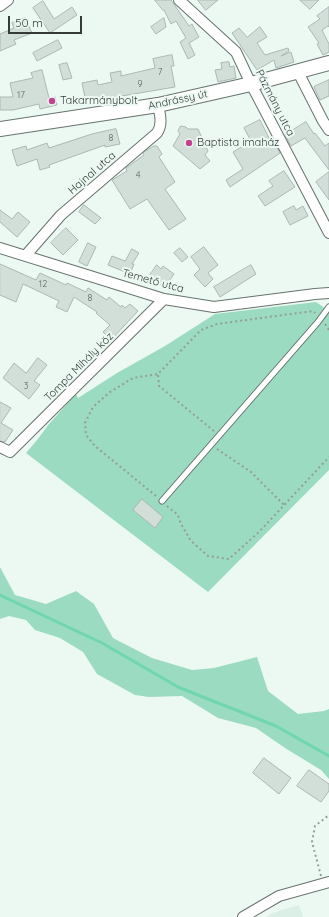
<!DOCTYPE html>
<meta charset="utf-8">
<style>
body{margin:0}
#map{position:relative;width:329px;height:917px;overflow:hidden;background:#ecf9f3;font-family:Quicksand,sans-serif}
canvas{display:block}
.scale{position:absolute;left:8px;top:16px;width:74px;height:18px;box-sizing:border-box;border:2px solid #363b39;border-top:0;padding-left:5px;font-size:12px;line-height:14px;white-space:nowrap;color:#363b39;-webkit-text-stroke:3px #ecf9f3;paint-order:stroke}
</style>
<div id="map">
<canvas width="329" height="917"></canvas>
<div class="scale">50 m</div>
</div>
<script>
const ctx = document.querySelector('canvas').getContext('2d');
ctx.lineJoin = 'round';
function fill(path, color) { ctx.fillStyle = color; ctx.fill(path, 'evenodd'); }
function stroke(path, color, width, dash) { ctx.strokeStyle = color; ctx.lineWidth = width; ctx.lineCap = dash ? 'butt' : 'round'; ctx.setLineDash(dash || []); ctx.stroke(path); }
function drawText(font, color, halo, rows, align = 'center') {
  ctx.font = font + ' Quicksand,sans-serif'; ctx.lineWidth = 4; ctx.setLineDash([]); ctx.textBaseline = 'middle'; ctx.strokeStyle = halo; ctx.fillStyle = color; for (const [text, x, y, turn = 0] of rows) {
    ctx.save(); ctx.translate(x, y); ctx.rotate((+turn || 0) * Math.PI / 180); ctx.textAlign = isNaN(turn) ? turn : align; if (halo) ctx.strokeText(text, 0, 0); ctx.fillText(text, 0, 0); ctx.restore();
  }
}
fill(new Path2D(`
 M299 905 303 917H266L272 913Z`), '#dbefe6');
fill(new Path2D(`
 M316 302 329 311V470L208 592 26 453 37 440 49 424 76 394 78 398 117 373 165 346 215 314Z
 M0 567 15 595 46 604 76 591 94 604 113 638 152 658 192 670 214 668 257 657 268 691 298 714 324 711 329 709V779L321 770 285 748 256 728 218 718 182 696 149 697 135 695 97 674 83 652 60 638 35 630 26 620 9 616 0 619Z`), '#9bdbc2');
stroke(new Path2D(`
 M0 595 102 643 178 687 276 726 329 756`), '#6fd6b1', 3);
const building = new Path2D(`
 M155 0H171L189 26 192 24 199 37 189 43 195 55 188 59 180 42 186 38 176 21 171 24 164 10H163Z
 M198 0H218L206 10Z
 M300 0H319L310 9Z
 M43 1 54 19 72 7 77 15 50 33 33 8Z
 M329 7V27L328 26 322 30 329 44V52L323 55 317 44 319 43 308 27 320 19 317 16Z
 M25 18 32 33 14 40 16 44 0 51V34L14 28 12 23Z
 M164 18 166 27 156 34 151 27Z
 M260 27 267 37 257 43 265 55 288 48 289 51 281 56 291 52 294 62 276 68 274 60 257 70 232 33 239 28 247 37Z
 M58 40 62 48 37 61 33 53Z
 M172 55 174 66H171L175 87 110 98V97L86 102 82 83 97 80 98 85 112 82 110 73 121 71V76L155 68 153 59Z
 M229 62 230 67 234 66 236 78 218 82 215 70 222 69 221 63Z
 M67 63 72 78 63 80 59 65Z
 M42 70 49 98 55 97 57 105 40 109 39 104 13 110H0V97H13L10 83 33 78 31 73Z
 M329 80V96L320 100 314 87Z
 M260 120 272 144 274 142 280 153 230 187 226 180 243 169 233 152 251 141 244 128Z
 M306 122 314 134 315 133 325 146 329 143V170L305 138 291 146 285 135Z
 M181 126 186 127 188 129H198L208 151 205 155 210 161 200 169 173 146 180 134 178 131Z
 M116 129 120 144 105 147V145L49 165 50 167 40 170 37 159 17 166 12 150 26 146 27 150 47 143 49 148 92 134Z
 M154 146H157L162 154 159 157 175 182 165 189 186 219 169 230 147 199 130 209 112 180 127 171 126 168 144 155 143 153Z
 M284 171 295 187 265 206 258 196 273 186 269 181Z
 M329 172V200L316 182Z
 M84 205 101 218 95 224 79 212Z
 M294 206 296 210 303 206 308 216 290 225 283 212Z
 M0 210 12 219 18 212 30 222 17 237 0 222Z
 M66 228 78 240 63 255 51 243Z
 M88 243 96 247 87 266 79 262Z
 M204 247 218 265 208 273 213 279 205 287 194 275 200 269 191 257Z
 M180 248 188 257 182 262 174 253Z
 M132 249 139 253 132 264H134L130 274 108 265 112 256 125 261Z
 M0 264 36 280 40 273 66 285 67 283 86 292 88 288 107 300 109 297 121 307 122 305 125 308 130 304 138 311 111 340 103 332 110 325 96 313 97 312 74 297 67 312 56 307 59 301 23 284 16 302 0 295Z
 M157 265 161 269 163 266 174 274 165 287 153 280 154 278 150 275Z
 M251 265 256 274 220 297 214 287Z
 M38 358 47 365 34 381 40 385 29 399 3 378 14 363 26 373Z
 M0 402 11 408 1 423 13 430 5 442 0 441Z
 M142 499 163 517 155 528 133 510Z
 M264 758 291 778 279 794 253 773Z
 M309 770 329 784V791L321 802 297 786Z`);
fill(building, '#d2dfd9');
stroke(building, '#abb7b2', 1);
const service = new Path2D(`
 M162 501 318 322 329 307`);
const minor = new Path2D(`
 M179 0 236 52 251 84 329 233
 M0 6 8 0
 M298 72 323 121 329 130
 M0 248 164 299 214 307 315 294 329 293
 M26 255 61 215 157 133C163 124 160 115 158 105
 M0 447 10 452 164 299
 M243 917 279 896 329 882`);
const secondary = new Path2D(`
 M0 129 158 105 251 84 329 63`);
stroke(service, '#67726d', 7);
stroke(minor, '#67726d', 12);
stroke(secondary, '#67726d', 16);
stroke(new Path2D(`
 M325 324 329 330
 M214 431 159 386 158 374 201 330 217 324 313 311 315 313
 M217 449 251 472 284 505
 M156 496 95 446 86 435 85 423 93 407 110 392 133 378 158 374
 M167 506 178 515 181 524 191 541 208 556 229 559 259 532 329 457
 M321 876 312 842 315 826 329 815`), '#949d99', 2, [2, 3]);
stroke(service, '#fff', 5);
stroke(minor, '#fff', 10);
stroke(secondary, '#fff', 14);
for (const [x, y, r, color] of [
 [52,101,4,"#c2428d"],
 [189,143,4,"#c2428d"]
]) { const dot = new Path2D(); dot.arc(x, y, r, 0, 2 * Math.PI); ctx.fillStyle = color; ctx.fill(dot); stroke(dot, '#ecf9f3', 1.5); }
drawText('9px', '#5d6461', null, [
 ["7",160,72],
 ["9",140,84],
 ["17",21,95],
 ["8",111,138],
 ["4",138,175],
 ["12",43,284],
 ["8",90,298],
 ["3",26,386]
]);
drawText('11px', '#363b39', '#ecf9f3', [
 ["Andrássy út",178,100,-12],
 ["Pázmány utca",275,103,63],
 ["Hajnal utca",92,173,-41],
 ["Temető utca",153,281,15],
 ["Tompa Mihály köz",79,367,-45]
]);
drawText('11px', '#363b39', '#ecf9f3', [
 ["Takarmánybolt",60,101],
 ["Baptista imaház",197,143]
], 'left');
</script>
